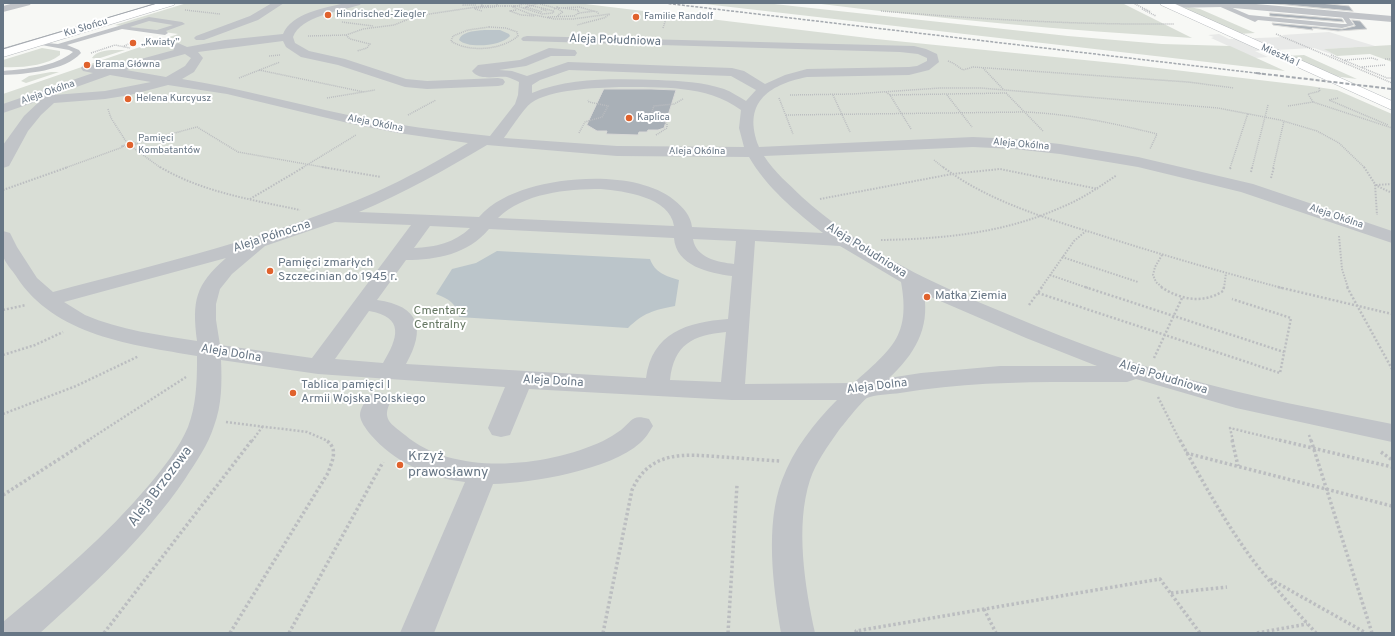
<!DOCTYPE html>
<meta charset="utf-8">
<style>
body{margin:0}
#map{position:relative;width:1395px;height:636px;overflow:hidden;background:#f7f8f5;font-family:Overpass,sans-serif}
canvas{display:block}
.frame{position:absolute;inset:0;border:4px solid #677685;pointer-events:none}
</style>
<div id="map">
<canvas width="1395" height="636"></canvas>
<div class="frame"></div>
</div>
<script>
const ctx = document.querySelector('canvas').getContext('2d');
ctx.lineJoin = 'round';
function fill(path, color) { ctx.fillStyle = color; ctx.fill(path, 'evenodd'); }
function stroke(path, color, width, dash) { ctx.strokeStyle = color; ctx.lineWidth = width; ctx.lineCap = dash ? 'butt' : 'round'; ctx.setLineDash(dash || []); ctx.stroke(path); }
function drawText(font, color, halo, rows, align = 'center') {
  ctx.font = font + ' Overpass,sans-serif'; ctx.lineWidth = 4; ctx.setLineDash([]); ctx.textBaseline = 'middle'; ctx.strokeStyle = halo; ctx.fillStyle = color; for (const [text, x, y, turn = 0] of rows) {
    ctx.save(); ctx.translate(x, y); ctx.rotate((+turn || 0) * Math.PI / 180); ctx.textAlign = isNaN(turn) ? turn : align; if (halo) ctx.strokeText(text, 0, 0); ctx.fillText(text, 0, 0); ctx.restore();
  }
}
fill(new Path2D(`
 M1329 32 1375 46 1325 49 1337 56 1314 48 1255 51 1268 57 1255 58 1211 38 1214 37 1208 35 1219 34 1229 39 1285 37 1282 35Z`), '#e8e9e8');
fill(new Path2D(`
 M187 3H577L876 39 1124 64 1310 86 1337 90 1392 114V633H3V94L178 34 115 25Z
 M696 3H765L1068 36 1162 44 1230 46 1285 71Z
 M813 3H1122L1192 38C1066 30 939 19 813 3Z
 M1189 7 1200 9 1255 33 1238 34 1183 8Z
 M1392 45V62L1370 54 1337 56 1324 49Z
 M42 48 60 51V55C46 66 20 68 3 67V60Z
 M115 50H125L97 59 92 58C96 51 107 50 115 50Z
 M1304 55 1357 79 1333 76 1286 56Z
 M51 72H59L26 83 21 81 29 76Z`), '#d9ded6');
fill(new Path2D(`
 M484 30H500L509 34 510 36C502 46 468 49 459 40 462 31 476 31 484 30Z
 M497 251 650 259C655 273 666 276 679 280L675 306C654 310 643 313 628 328L459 317C456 304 450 299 436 294L452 269 476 263Z`), '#bbc5ca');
const building = new Path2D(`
 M1267 3H1320L1349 6 1353 11Z
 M1270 13 1342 19 1344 22 1270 16Z
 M1352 20 1360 21 1367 29 1338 31 1312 28 1313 30 1273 25 1272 23 1342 29 1355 26Z
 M604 89H651L676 90 664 128 658 130H648L647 132H639L638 135 606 134 607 131H597L587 125Z`);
fill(building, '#a9b0b7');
stroke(building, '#d9d9d7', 1);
const primary = new Path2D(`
 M159 3H175L174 5 3 57V49Z
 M1160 3H1173L1392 101V110L1161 5Z`);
stroke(primary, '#b6babe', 1);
stroke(new Path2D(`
 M464 3 463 5H476
 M1133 3 1151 12
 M540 4 555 8
 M481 6H488
 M505 6H517L526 3
 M515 6 513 7 530 14 554 19H573L610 14 604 18 577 25
 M517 6 542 14 553 13 554 11 525 4
 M526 7 542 12
 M557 7 560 8 554 9Z
 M474 8 494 7 497 6V3
 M523 8 540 3
 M559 8 579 7 597 12 599 14
 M563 8 578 10 579 13 595 11
 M475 9 482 11
 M541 9 547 11
 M558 9 563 12 558 15V17
 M1142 9 1156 16
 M185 10 220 14
 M516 10 510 11 521 15 535 16
 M881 11C979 19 1076 25 1174 24
 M548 17 574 16 579 13
 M342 22 373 26
 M489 27 506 28 517 32 518 36C502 50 469 53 451 41L453 36 468 30Z
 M663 28 666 19
 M1276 34 1392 83
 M346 35 363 29 394 25 416 16 483 6 480 3
 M308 36 346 35 350 39 370 44 367 48 357 51
 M124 46 131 43
 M91 53 115 45 130 48
 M1331 55 1387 78H1392
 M269 56 280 55
 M1385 59H1392
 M1345 60 1372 58 1378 60
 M948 61 953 63 963 70 973 67 1188 82 1234 88
 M1362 67 1385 65
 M983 68 1003 89
 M259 70 364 92
 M239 78 280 62
 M886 92 890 95 911 129
 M1006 93 1043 131
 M790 95 853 94 940 88H981L1218 108 1280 120 1317 131 1339 143 1365 168
 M833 95 850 132
 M890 95 1007 93
 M947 95 972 127
 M327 98 375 90
 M779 98 793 134
 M1338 98 1329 100 1388 125
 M1313 102 1308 94 1320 91 1319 88
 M1288 106 1313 102 1392 128
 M108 109 111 118 127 143
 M408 115 436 100
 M786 115 1025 112C1070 114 1113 123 1157 134L1150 149
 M579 133 585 122 602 117 608 106 589 102 588 100
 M656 135 667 128V124L651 114 654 106 674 104 683 99
 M133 142 137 144 129 147 122 146Z
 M137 143 197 127 238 152 328 168
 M132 147 161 168
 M934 160 944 168
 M65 168 123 147
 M302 168 356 135
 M1230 168 1248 113
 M1252 168 1268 105
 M1273 168 1284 121`), '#bbbdc0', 1.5, [1, 1]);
stroke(new Path2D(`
 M160 167C202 192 253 200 300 210
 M322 167 381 177
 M943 167C989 202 1049 219 1103 236 1162 255 1222 272 1282 288
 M1364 167 1375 184 1377 215
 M1230 169 1231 167
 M1251 172 1252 167
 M1271 178 1274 167
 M1375 185 1392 193
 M1376 185 1392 184
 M3 190 68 167
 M250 199 304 167
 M820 199 952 174 1000 169 1098 189
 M1339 236 1342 269 1348 288
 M881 240C943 239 1005 233 1062 207 1082 199 1099 187 1117 175
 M1162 255 1155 267 1153 275 1156 282 1163 288
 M1062 257 1138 282
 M1050 275 1088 288
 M1041 288 1074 241 1086 231
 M1224 288 1226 273`), '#bbbdc0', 2, [1.5, 1.5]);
stroke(new Path2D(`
 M1085 287 1284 352
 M1161 287C1181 300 1203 304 1223 291L1224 287
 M1278 287 1392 314
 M1347 287 1392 369
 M1038 293 1280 373 1291 318 1232 299
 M1029 305 1042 287
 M3 310 26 305
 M3 355 35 345 63 332
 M1154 358 1182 298
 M1158 397 1180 441
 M3 414 76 386 139 356
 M226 422 307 432 328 441
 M1309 435 1311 441
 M87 441 186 377
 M252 441 263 426
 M1233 441 1230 428 1283 441`), '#bbbdc0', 2.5, [2, 2]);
stroke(new Path2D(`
 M1180 440C1202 481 1225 522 1252 559 1272 585 1294 609 1316 633
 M1232 440 1238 466
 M1279 440 1392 467
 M1311 440 1372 633
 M1381 452 1392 460
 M1186 453 1392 506
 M3 495 89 440
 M1270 579 1366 633
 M1171 593 1227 587
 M984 609 996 633
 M104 633 252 440
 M230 633 328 473C332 461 339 449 326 440
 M289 633 383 462
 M603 633 632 490C650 450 684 454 722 457 741 458 761 460 780 461
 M728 633 737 485
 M857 633 856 631 1160 579 1200 633
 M1257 633 1307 624`), '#bbbdc0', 3.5, [2.5, 2.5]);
fill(new Path2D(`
 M1216 3H1221L1249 15 1342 24H1347L1341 15 1344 13 1346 14 1354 25 1342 28 1258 20 1255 22 1216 5Z
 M149 17 182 22 185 24 166 31 168 33 165 35 122 29 67 45 79 50 81 53C65 71 26 74 3 75V71C26 69 54 67 73 52L69 50 36 44V42L58 44ZM149 21 173 25 157 30 130 27Z`), '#c1c4c8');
fill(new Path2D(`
 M14 3H31L30 5 3 12V6Z
 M272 3H284L258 20 204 40H196L194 38 196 36 250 16Z
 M345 3H361L360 5C340 11 301 16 293 37L295 43 309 51 345 59 406 79 427 81 498 78 503 79 505 82 503 85 498 86 427 89 405 87 338 65 301 57 286 47 283 41 198 52 203 58 194 72 182 79C239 88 292 103 348 115 395 125 442 131 490 136L515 104 518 95 519 82C515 80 511 78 507 77 496 76 479 81 472 71L478 65 520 60 549 48 575 50 577 53 575 56H551L526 66 499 70 512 71 527 76 568 62 732 68 744 71 765 84 785 75 807 69 909 67 917 66 927 61V58L918 54 900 52 523 41 521 39 523 37 527 36 914 46 926 49 937 54 939 62 929 70 909 75 807 77C767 85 742 104 759 147L973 137 1014 139 1060 144 1138 157 1253 184 1392 231V243L1241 192 1138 167 1060 154 1014 149 973 147 764 156C774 172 789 184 802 197 856 246 921 278 988 306 1052 333 1117 359 1184 378 1252 397 1322 410 1392 424V442L1236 408 1136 379 1127 382C1051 382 975 380 900 393 892 394 873 395 867 398 860 403 845 423 839 430 828 446 816 462 810 480 795 526 805 587 815 633H781C773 586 765 525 782 480 793 450 814 423 837 400H732L529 389 510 435 501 437 492 435 488 428 505 387 318 374 221 360C222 382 222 405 214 426 208 445 196 462 185 479 145 538 92 586 40 633H3V622C55 579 106 536 149 485 164 467 179 448 188 427 196 406 197 383 197 361V356C133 345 54 336 16 276 12 270 5 263 3 256 1 249 3 239 3 231L10 233 17 247 37 278 53 292C161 263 271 238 374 193 407 178 438 161 468 143L398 133 348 123 227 94 168 85 130 95 105 99 54 103 41 115 28 131 9 166 3 168V145L24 116 41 100 3 113V104L93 73 83 71 81 68 83 65 87 64 108 68 174 50 172 47 174 45 178 43 187 47 225 40 283 34C292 13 324 8 345 3ZM185 54 191 58 185 66 166 77 126 70ZM569 70 731 76 756 90 746 101C739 97 732 92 724 89 703 82 680 81 658 80 617 79 571 77 532 93V85L540 80ZM110 75 151 82 105 91 54 95ZM619 87C662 88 705 84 741 110L739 128 744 147 617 146 504 138C510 130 524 108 531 103 551 89 595 88 619 87ZM487 145 617 156 749 157C766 187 796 212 823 233L692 227C691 216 683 207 674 200 639 172 569 176 529 188 510 194 492 202 479 217L359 212C404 193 445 170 487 145ZM601 189C624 191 670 197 674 226L498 218C524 193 566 189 601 189ZM335 222 411 225 312 358 220 345 216 320V304L220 289 232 274 265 246ZM430 226 470 228C454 243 436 247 414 248ZM489 229 674 238C676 266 709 273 732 276L728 319C687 322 652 333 646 378L406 364C426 329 420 306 377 300L406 260C437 260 468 254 489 229ZM693 239 736 241 734 264C718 262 696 258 693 239ZM755 241 840 246 901 282C911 337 891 349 854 383L745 384ZM226 258C195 285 192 301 197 341 159 335 120 330 85 315 78 311 71 306 64 302ZM924 294 1026 338 1097 366H1000L921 373 889 378C914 355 930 329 924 294ZM369 311C405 317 398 338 383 363L335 359ZM726 332 721 382 670 380C674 344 693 335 726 332Z
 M1165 3H1245L1392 16V22L1222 7 1169 8 1165 7 1164 5Z
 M378 392 387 395 391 401C381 419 391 424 405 435 454 477 547 467 603 441 609 438 615 434 621 430 633 420 632 414 649 419L653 426C649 432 646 438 640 443 610 470 532 483 493 484L434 633H400L465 482C429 478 394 462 370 434 366 429 360 421 360 415 360 408 366 401 369 395Z`), '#c1c4c8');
fill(primary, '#fff');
stroke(new Path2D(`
 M3 49 157 3`), '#a4a9af', 1);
stroke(new Path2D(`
 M664 3 1264 74`), '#a4a9af', 1.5, [3, 1.5]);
stroke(new Path2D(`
 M1256 73 1392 89`), '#a4a9af', 2, [4, 2]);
stroke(new Path2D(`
 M488 6H505`), '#bbbdc0', 1.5, [1, 1]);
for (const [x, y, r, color] of [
 [328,15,4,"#e0622d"],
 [636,17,4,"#e0622d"],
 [133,43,4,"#e0622d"],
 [87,65,4,"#e0622d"],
 [128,99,4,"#e0622d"],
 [629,118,4,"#e0622d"],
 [130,145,4,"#e0622d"],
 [270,271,4,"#e0622d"],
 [927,297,4,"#e0622d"],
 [293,393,4,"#e0622d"],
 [400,465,4,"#e0622d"]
]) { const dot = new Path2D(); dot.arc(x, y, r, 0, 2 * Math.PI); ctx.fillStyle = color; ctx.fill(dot); stroke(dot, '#fff', 1.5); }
drawText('10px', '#677685', '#fff', [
 ["Hindrisched-Ziegler",336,15],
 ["Familie Randolf",644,17],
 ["„Kwiaty”",141,43],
 ["Brama Główna",95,65],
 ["Helena Kurcyusz",136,99],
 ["Kaplica",637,118],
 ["Pamięci",138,139],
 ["Kombatantów",138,151]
], 'left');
drawText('10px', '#677685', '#fff', [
 ["Ku Słońcu",86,28,-17],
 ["Mieszka I",1280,56,24],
 ["Aleja Okólna",48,93,-19],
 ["Aleja Okólna",375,124,11],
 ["Aleja Okólna",1021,145,5],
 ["Aleja Okólna",697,152],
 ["Aleja Okólna",1336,217,19]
]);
drawText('12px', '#677685', '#fff', [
 ["Aleja Południowa",615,41,2],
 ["Aleja Północna",272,237,-18],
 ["Aleja Południowa",866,251,32],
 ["Aleja Dolna",231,354,9],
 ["Aleja Południowa",1163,378,17],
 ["Aleja Dolna",553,382,3],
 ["Aleja Dolna",877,387,-7]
]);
drawText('12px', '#677685', '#fff', [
 ["Pamięci zmarłych",278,264],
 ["Szczecinian do 1945 r.",278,278],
 ["Matka Ziemia",935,297],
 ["Tablica pamięci I",301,386],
 ["Armii Wojska Polskiego",301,400]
], 'left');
drawText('12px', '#657762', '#fff', [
 ["Cmentarz",440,312],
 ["Centralny",440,326]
]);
drawText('14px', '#677685', '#fff', [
 ["Krzyż",408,457],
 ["prawosławny",408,473]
], 'left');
drawText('14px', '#677685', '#fff', [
 ["Aleja Brzozowa",161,487,-53]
]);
</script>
